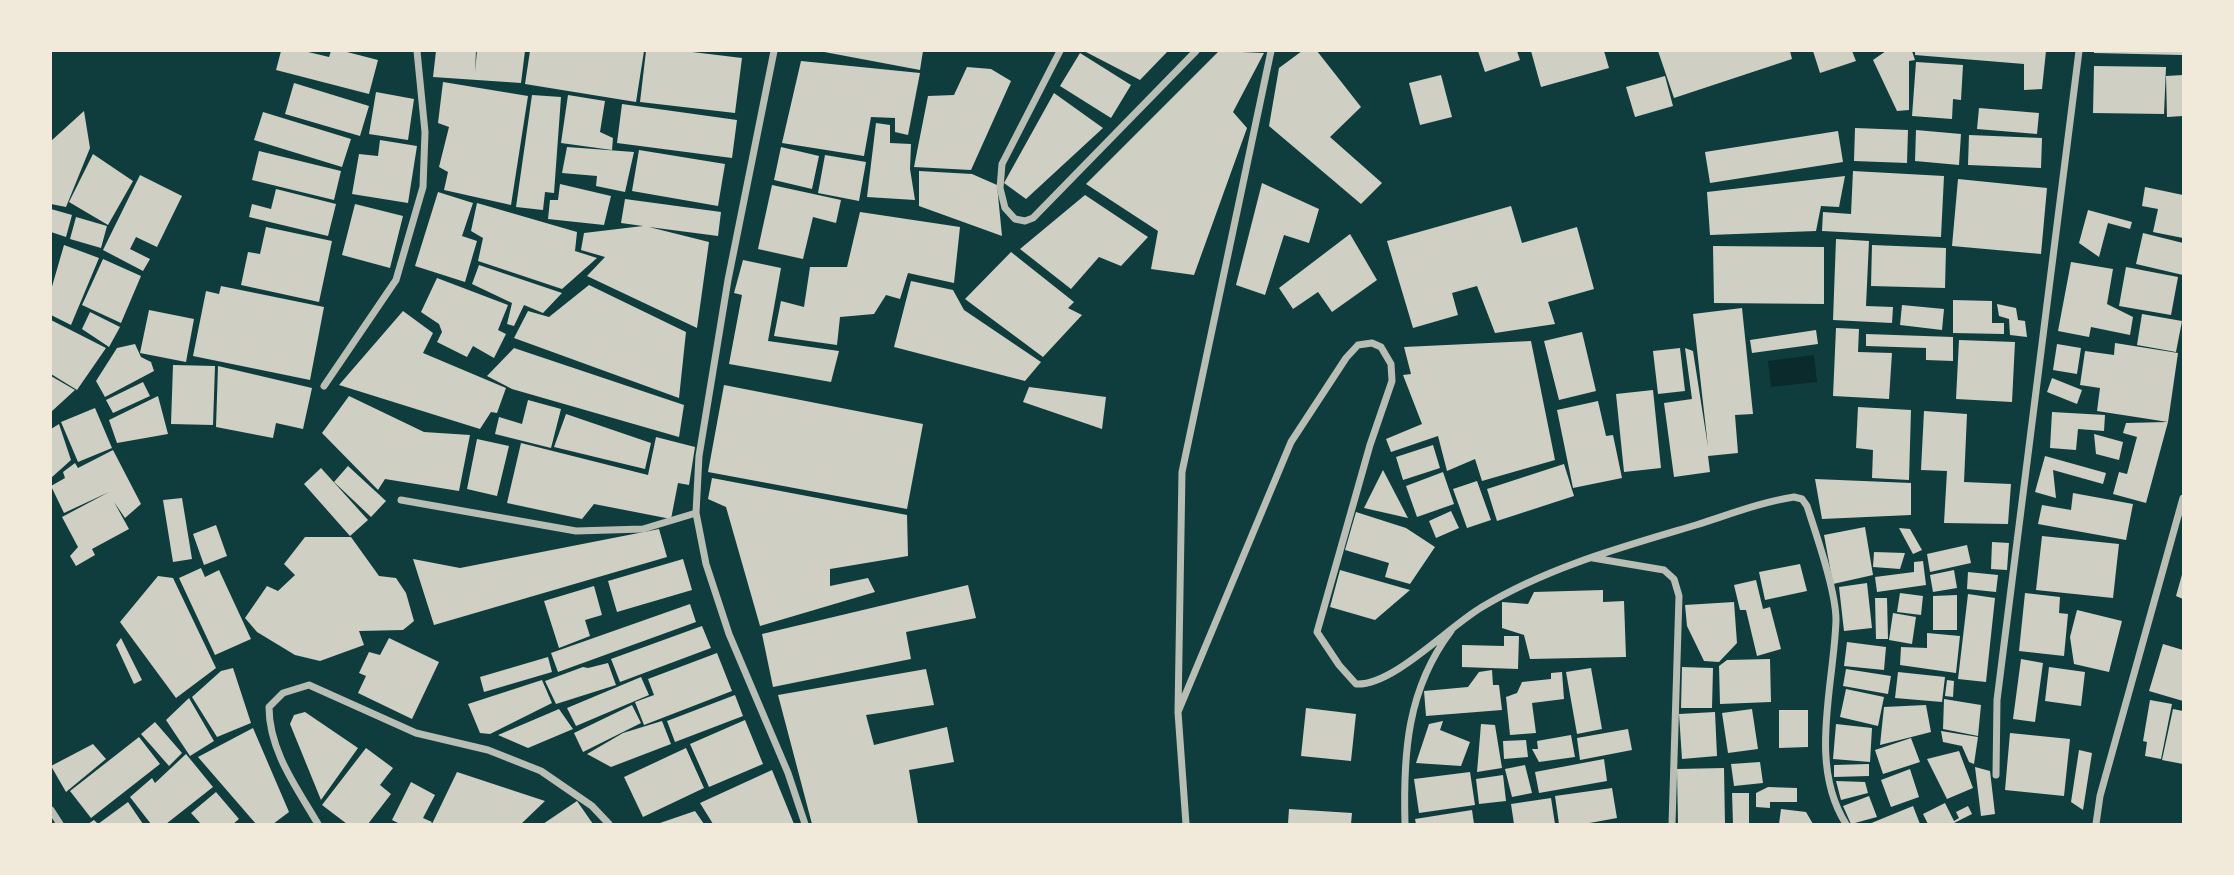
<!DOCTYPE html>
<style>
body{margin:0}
#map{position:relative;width:2234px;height:875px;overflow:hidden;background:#0f3d3e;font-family:Jost,sans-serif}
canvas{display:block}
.frame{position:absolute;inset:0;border:52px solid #f1e9da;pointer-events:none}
</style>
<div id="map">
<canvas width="2234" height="875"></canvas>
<div class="frame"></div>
</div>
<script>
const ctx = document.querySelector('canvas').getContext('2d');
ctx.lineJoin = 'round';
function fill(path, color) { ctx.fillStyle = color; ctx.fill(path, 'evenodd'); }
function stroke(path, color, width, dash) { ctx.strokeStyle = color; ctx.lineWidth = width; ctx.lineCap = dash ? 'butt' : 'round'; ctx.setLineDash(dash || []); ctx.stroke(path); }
fill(new Path2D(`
 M1814 355 1817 382 1771 387 1768 361Z`), '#0a2a2b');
fill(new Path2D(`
 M281 51H304L329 57 331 51H343L378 60 369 94 276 70Z
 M436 51H476L475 72 477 51H525L521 83 433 77Z
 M530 51H644L636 102 525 84Z
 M646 51H684L742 58 735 113 640 102Z
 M819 51H923L920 70Z
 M1084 51H1168L1140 80Z
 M1219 51 1264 53 1233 112 1247 128 1194 275 1151 269 1158 231 1086 184Z
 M1302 51H1317L1361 107 1330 137 1382 183 1361 204 1269 126 1279 68Z
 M1478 51H1517L1520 60 1485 72Z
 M1531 51H1604L1609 68 1541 87Z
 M1658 51H1790L1792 59 1674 98Z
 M1813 51H1852L1856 61 1820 73Z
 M1886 51H1912L1915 60 1909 61V110L1897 111 1873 60Z
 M1915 51H2046L2042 89 2024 90V64L1915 55Z
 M2094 51H2182V55L2094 53Z
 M1080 53 1131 85 1111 118 1060 86Z
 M801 61 920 73 908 135 895 132V118L871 117 864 156 782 143Z
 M1916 62 1963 65 1961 100 1953 99 1952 119 1912 116Z
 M2094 66 2166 67 2164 114 2093 113Z
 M967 67 991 69 1011 81 971 170 914 167 928 96 954 95Z
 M1441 75 1452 117 1420 125 1409 83Z
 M2183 75V116L2167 117 2166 76Z
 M1665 76 1673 106 1635 117 1626 87Z
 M443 82 528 96 511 205 444 190 448 172 439 167 449 127 438 123Z
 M294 83 369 106 360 136 285 114Z
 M376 92 414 99 408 140 369 134Z
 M1054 93 1103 128 1026 199 1004 183Z
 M532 95 561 97 554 193 545 192 543 210 516 207Z
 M568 95 605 101 600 132 613 138 612 150 561 143Z
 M622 104 737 120 732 158 617 143Z
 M1979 108 2039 113 2037 134 1977 129Z
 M84 111 90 148 66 207 51 204V141Z
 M263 112 351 139 342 167 254 140Z
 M876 123 890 125V143L911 144 910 169 915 200 867 197Z
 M1855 128 1908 130 1907 163 1854 161Z
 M1916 130 1961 134 1959 165 1915 161Z
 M1838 131 1843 162 1710 183 1705 152Z
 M1969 135 2042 138 2041 168 1968 165Z
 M380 140 417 146 408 203 352 194 359 154 378 156Z
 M567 147 634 152 625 192 596 186 597 176 562 173Z
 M781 147 819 156 812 189 774 180Z
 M639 150 725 164 718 206 632 191Z
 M259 151 341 171 334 200 252 180Z
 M93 154 133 181 108 225 69 202Z
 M825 155 866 162 859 201 818 193Z
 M919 171 972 174 997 185 1002 236 919 206Z
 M1853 171 1944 176 1941 237 1822 231 1823 212 1851 214Z
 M140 175 182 196 157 247 136 237 130 249 150 259 143 271 103 250Z
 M1845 176 1839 207 1821 206 1816 231 1710 235 1707 192Z
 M1958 179 2047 188 2041 254 1952 246Z
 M1262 183 1319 209 1309 243 1284 235 1265 295 1236 285Z
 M560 184 611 196 604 225 548 219 550 200H558Z
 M772 185 841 200 836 223 813 217 803 259 758 249Z
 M2145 187 2183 195V238L2153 232 2158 209 2142 206Z
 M276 189 336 204 328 236 249 217 252 204 271 209Z
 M438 192 473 203 462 236 477 241 465 282 415 266Z
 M1085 195 1148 237 1121 266 1099 257 1071 289 1020 249Z
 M625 199 721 212 718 236 649 227 709 242 697 328 587 276 605 257 581 250 584 233 643 226 621 223Z
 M477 203 577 232 575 251 597 258 562 289 478 261 483 238 471 231Z
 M355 204 403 216 390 268 342 255Z
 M1511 206 1522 243 1577 227 1594 289 1548 302 1555 324 1495 333 1477 286 1452 293 1458 315 1413 328 1387 241Z
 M51 209 72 215 66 237 51 232Z
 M2088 210 2132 222 2130 229 2108 223 2099 257 2079 243Z
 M860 212 960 227 954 283 908 273 900 299 886 295 874 314 840 317 837 345 774 336 781 301 804 307 810 267H847Z
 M76 217 107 226 101 248 70 239Z
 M266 227 332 241 319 302 241 285 248 252 260 254Z
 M2143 233 2183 243V275L2136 264Z
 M1350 234 1377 280 1332 312 1318 292 1293 309 1279 288Z
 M1836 239 1869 241 1866 306 1893 307 1892 323 1833 320Z
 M64 245 99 258 71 325 51 315V290Z
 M1872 245 1946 248 1945 288 1871 286Z
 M1713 246 1824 247V304L1714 303Z
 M1011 252 1074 302 1068 308 1082 315 1043 357 965 299Z
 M103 259 141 276 121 323 82 305Z
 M743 260 781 268 768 341 839 351 831 382 729 364 742 295 734 293Z
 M2071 262 2113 269 2107 304 2133 317 2130 335 2091 327 2089 337 2058 331Z
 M479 265 562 293 543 313 524 305 514 326 507 324 512 303 472 284Z
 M2126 267 2178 277 2171 315 2119 306Z
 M437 278 508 305 498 330 506 334 494 358 473 346 467 357 437 342 442 332 439 324 421 312Z
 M911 281 953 290 964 310 1041 362 1025 381 894 347Z
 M589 285 686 332 679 398 514 338 528 311 549 317Z
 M221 286 324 307 310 380 193 356 206 291 219 294Z
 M1953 300 1992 301V323H2004V334L1953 333Z
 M1997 304 2016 308 2018 320 2025 321 2027 337 2010 335 2009 319 1999 316Z
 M1902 305 1944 309 1942 330 1900 325Z
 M1742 308 1753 414 1735 415 1738 453 1708 456 1710 472 1674 477 1664 403 1692 399 1685 348 1693 351 1708 447 1693 314Z
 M149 310 194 319 186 362 140 353Z
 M403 311 433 333 423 353 506 388 497 413 491 412 480 429 339 385Z
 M90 312 120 327 109 347 82 329Z
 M2142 314 2182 321 2176 352 2137 345Z
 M51 320 106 348 77 390 51 374Z
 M1836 328 1859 329 1858 352 1892 353 1889 399 1833 396Z
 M1816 330 1818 344 1752 353 1750 340Z
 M1582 332 1596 391 1559 400 1544 341Z
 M1866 334 1953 337V361L1926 360V348L1866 346Z
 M1959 340 2015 342 2012 402 1956 399Z
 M1531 341 1555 460 1482 481 1475 459 1447 471 1438 436 1391 452 1386 439 1422 424 1403 375 1411 374 1404 347Z
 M2115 343 2178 353 2168 422 2097 411 2100 388 2080 385 2085 351 2114 355Z
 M135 344 141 357 151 362 154 371 105 397 96 381 117 348Z
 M2057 344 2081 348 2077 374 2053 370Z
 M514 348 684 405 679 437 512 389 487 376Z
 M1680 348 1685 391 1658 394 1653 351Z
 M173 365 215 366 213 425 171 424Z
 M218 366 312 388 303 429 276 423 273 438 216 427Z
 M51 376 75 390 51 412Z
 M2052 378 2082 390 2077 404 2047 392Z
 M143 382 150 396 113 413 106 400Z
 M724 385 923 424 907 509 708 472Z
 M1029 387 1106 397 1102 429 1023 402Z
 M1653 390 1661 468 1624 472 1616 394Z
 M158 396 168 434 117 443 109 420Z
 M349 396 424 432 470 435 459 491 385 479 378 490 322 433Z
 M528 400 561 409 551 448 495 434 499 417 522 424Z
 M1598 401 1606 436 1613 435 1622 478 1573 488 1557 410Z
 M1858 407 1911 410 1909 480 1872 478 1873 450 1856 448Z
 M95 408 112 448 78 462 61 422Z
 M1924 411 1967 414 1964 482 2011 484 2008 524 1944 523 1947 471 1921 470Z
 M2052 412 2105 415 2104 431 2078 429 2076 450 2050 448Z
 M566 414 651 443 645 469 554 447Z
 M2168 422 2146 503 2113 494 2119 472 2127 474 2137 437 2123 433 2126 423Z
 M59 424 71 460 51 478V429Z
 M2094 434 2123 442 2119 460 2096 454Z
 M656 437 695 447 689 485 678 483 671 519 594 504 582 519 507 503 521 443 648 475Z
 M477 439 509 446 497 496 467 489Z
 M1433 445 1440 468 1403 480 1396 457Z
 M113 450 141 504 125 518 114 502 129 529 92 549 95 555 76 566 70 556 78 547 62 517 109 492 64 513 51 486 65 478 63 472 75 463 78 468Z
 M2045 456 2106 473 2103 484 2053 470 2056 498 2035 492Z
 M1564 464 1574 496 1497 521 1487 489Z
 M348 466 386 501 371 517 334 482Z
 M321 468 368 520 350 536 304 484Z
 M1383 470 1408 518 1364 508Z
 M1443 472 1454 504 1417 517 1406 486Z
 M712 478 907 515 908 556 830 569V586L868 578 875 592 760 626 726 507 708 499Z
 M1815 479 1911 483V515L1822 519Z
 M1477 481 1491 520 1467 528 1453 489Z
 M2073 493 2133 504 2126 540 2038 524 2042 505 2071 510Z
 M182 498 192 559 173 562 163 500Z
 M1451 511 1459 528 1436 538 1429 521Z
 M1356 512 1406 528 1435 547 1410 584 1385 577 1389 563 1345 550Z
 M216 525 227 556 204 565 193 534Z
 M1865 527 1873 575 1833 584 1824 535Z
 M1899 528 1910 529 1922 550 1913 554Z
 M659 529 667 557 434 625 413 559 460 568Z
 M2042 536 2119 544 2113 598 2036 590Z
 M305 537H351L379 576 396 578 406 593 414 621 403 630 359 631 364 645 320 661 295 655 257 632 245 618 267 586 278 591 295 575 284 564Z
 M1992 542 2009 543 2007 570 1991 569Z
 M1967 545 1971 563 1930 572 1927 554Z
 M1874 552 1905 553 1900 569 1873 567Z
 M683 559 692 590 617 612 608 581Z
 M1923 561 1926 585 1877 592 1875 577 1914 572V562Z
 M1800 564 1807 591 1765 600 1759 572Z
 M201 568 205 577 219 570 251 639 215 655 179 578Z
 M1340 570 1410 590 1375 620 1330 607Z
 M1954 570 1957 588 1933 592 1930 575Z
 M2183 571V599L2176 596Z
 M1968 572 1998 575 1996 592 1967 589Z
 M158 576 173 578 216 668 176 698 120 622Z
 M1756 580 1763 609 1770 607 1781 649 1757 656 1746 610H1740L1734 585Z
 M1867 583 1872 628 1844 631 1839 587Z
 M968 585 976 618 906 632 911 659 773 687 762 634Z
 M594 586 602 615 585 620 590 636 559 648 544 601Z
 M1603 590V602L1624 601 1626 657 1530 659 1524 635 1502 628V602L1528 604 1534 592Z
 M1900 593 1923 596 1921 615 1897 612Z
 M2025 593 2060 597 2059 613 2068 614 2064 656 2019 651Z
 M1968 594 1995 598 1986 682 1958 679Z
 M1957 595V630H1933V596Z
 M1875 598H1887L1888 639H1876Z
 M1734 602 1737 643 1719 662 1704 661 1687 626 1685 605Z
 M690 604 696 622 558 672 551 653Z
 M2077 610 2122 621 2109 672 2074 664 2070 637Z
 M1893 613 1916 617 1912 644 1889 640Z
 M702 626 711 648 620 682 611 659Z
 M1927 633 1960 636 1956 673 1900 665 1901 647 1927 648Z
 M1504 636H1519L1518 669 1462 667V645L1504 646Z
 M121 638 142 680 134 684 116 645Z
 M389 638 439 662 412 719 358 693 366 676 359 673 369 652 380 655Z
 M1847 642 1886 647 1884 670 1844 666Z
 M2163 644 2183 650V701L2149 691Z
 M717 653 732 691 644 725 635 702 654 695 648 679Z
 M548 657 552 672 484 692 480 677Z
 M1770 659 1771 702 1720 704 1719 666 1727 660Z
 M2021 659 2043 663 2035 722 2013 719Z
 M608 663 616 685 556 704 545 681 583 667 588 668Z
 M1682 667 1713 668 1712 708H1681Z
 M2049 667 2085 672 2081 706 2045 701Z
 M233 668 251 723 217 737 192 697 221 671Z
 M1591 668 1602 729 1577 734 1566 672Z
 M926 669 934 705 866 715 874 745 947 727 954 762 909 770 918 824H812L778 695Z
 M1846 669 1891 676 1888 694 1843 686Z
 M1492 670 1493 685H1499L1502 710 1426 716 1424 691 1468 687 1479 672Z
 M1562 672 1564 699 1532 703 1536 733 1510 735 1506 697 1517 693 1522 682 1551 679V673Z
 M1898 672 1945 677 1942 702 1895 698Z
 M641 677 649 695 576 726 567 708Z
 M542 680 552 703 490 734 480 733 468 704Z
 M1947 680 1954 681 1953 697 1945 696Z
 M1846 689 1884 697 1878 726 1840 717Z
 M735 695 743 716 675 742 667 721Z
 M189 698 214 741 190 756 166 720Z
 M1944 699 1981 705 1978 736 1943 729Z
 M2150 700 2172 704 2161 759 2145 756 2147 742 2143 741Z
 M632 705 641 723 583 752 574 733Z
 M1926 705 1931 732 1880 745 1884 707Z
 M1306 708 1356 714 1351 761 1301 756Z
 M559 709 573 729 528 748 498 735Z
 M1752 709 1758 749 1728 753 1722 713Z
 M2173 709 2183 711V764L2162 760Z
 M1779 710H1808V747L1779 748Z
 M305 712 358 748 321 800 290 724 294 715Z
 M1715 712 1717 756 1682 759 1679 714Z
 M745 720 763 764 709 787 690 744Z
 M662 721 671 744 611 767 587 754 623 733Z
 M1443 721 1440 730 1470 742 1461 766 1416 763 1429 724Z
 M155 722 182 753 169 766 141 734Z
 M1481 724 1495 725 1502 768 1477 772Z
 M1836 724 1872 728 1870 762 1833 759Z
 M253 728 289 812 273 824H256L198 757Z
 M1628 729 1632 750 1580 760 1577 738Z
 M1941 731 1978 737 1974 764 1969 762 1962 746 1943 742Z
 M2010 733 2070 739 2064 796 2005 790Z
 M1571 735 1575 757 1539 762 1532 749H1538L1537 741Z
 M139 737 160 764 91 818 70 791Z
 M1911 738 1920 762 1883 774 1875 750Z
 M1526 740 1528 757 1504 759 1503 741Z
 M93 744 106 759 66 792 51 766Z
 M366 748 393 768 380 785 391 794 368 824H347L322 805Z
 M686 748 704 788 643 817 624 777Z
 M2079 750 2092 753 2083 810 2071 802Z
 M1959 751 1973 788 1947 799 1927 759Z
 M186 754 213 787 166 824H151L130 797 152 778 155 783Z
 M1604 759 1607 781 1539 793 1535 772Z
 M1760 762 1763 783 1734 786 1731 764Z
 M1869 764V776L1834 777V765Z
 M1525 765 1532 793 1512 797 1505 769Z
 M1975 767 1990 771 1995 814 1981 816Z
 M1724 768 1725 824H1678L1677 769Z
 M1910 769 1919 797 1891 807 1881 780Z
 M772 770 794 824H713L700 803Z
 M457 772 545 801 521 824H432Z
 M1470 772 1475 805 1419 813 1414 779Z
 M1503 775 1506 801 1479 804 1476 779Z
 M1836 781 1865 782 1868 793 1841 800Z
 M411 782 435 795 423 818 432 822 430 824H400L392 820Z
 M1768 787 1797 788V802H1770V808L1756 807V793Z
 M1612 788 1617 818 1584 824H1559L1555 796Z
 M216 792 239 819 233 824H201L191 813Z
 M1732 793H1749V824H1733Z
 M1869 796 1877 817 1851 824 1843 806Z
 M1551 798 1555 824H1514L1511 804Z
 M577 801 593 824H543Z
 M128 802 143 824H88L94 820 98 824Z
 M1945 803 1954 821 1959 818 1956 812 1968 806 1972 814 1952 824H1928L1923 814Z
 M1913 806 1920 824H1869Z
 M1289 809 1352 813 1351 824H1288Z
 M1781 809 1806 812 1813 824H1779Z
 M1472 810 1474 824H1416L1415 819Z
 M695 811 704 824H657Z`), '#cfcfc3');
stroke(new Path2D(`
 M774 51 728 280 699 456 696 513 706 564 729 634 788 773 805 824
 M1060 51 1002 164 1000 188 1005 208 1015 219 1025 221 1033 218 1196 51
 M324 386 396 280 423 187 425 132 417 51
 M401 500 576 531 643 529 696 513
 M1593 558 1664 570 1674 579 1679 596 1672 824
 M1178 712 1291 442 1346 358 1358 345 1372 343 1381 347 1391 364 1392 381 1370 445 1317 632 1339 665 1356 684C1393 686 1448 627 1482 607 1548 567 1622 547 1696 525 1728 515 1761 502 1794 497L1802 499 1807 506C1816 534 1836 591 1836 620 1834 686 1808 764 1846 824
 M1996 775 1997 700 2079 51
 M51 810 60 824
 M318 824C297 788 269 751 269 707L283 693 309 685 416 733 488 750 541 771 592 806 609 824
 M1186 824 1178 712 1182 472 1271 51
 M1405 824C1403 754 1407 689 1451 631
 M2096 824 2100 796 2183 498`), '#b8beb3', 7);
</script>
